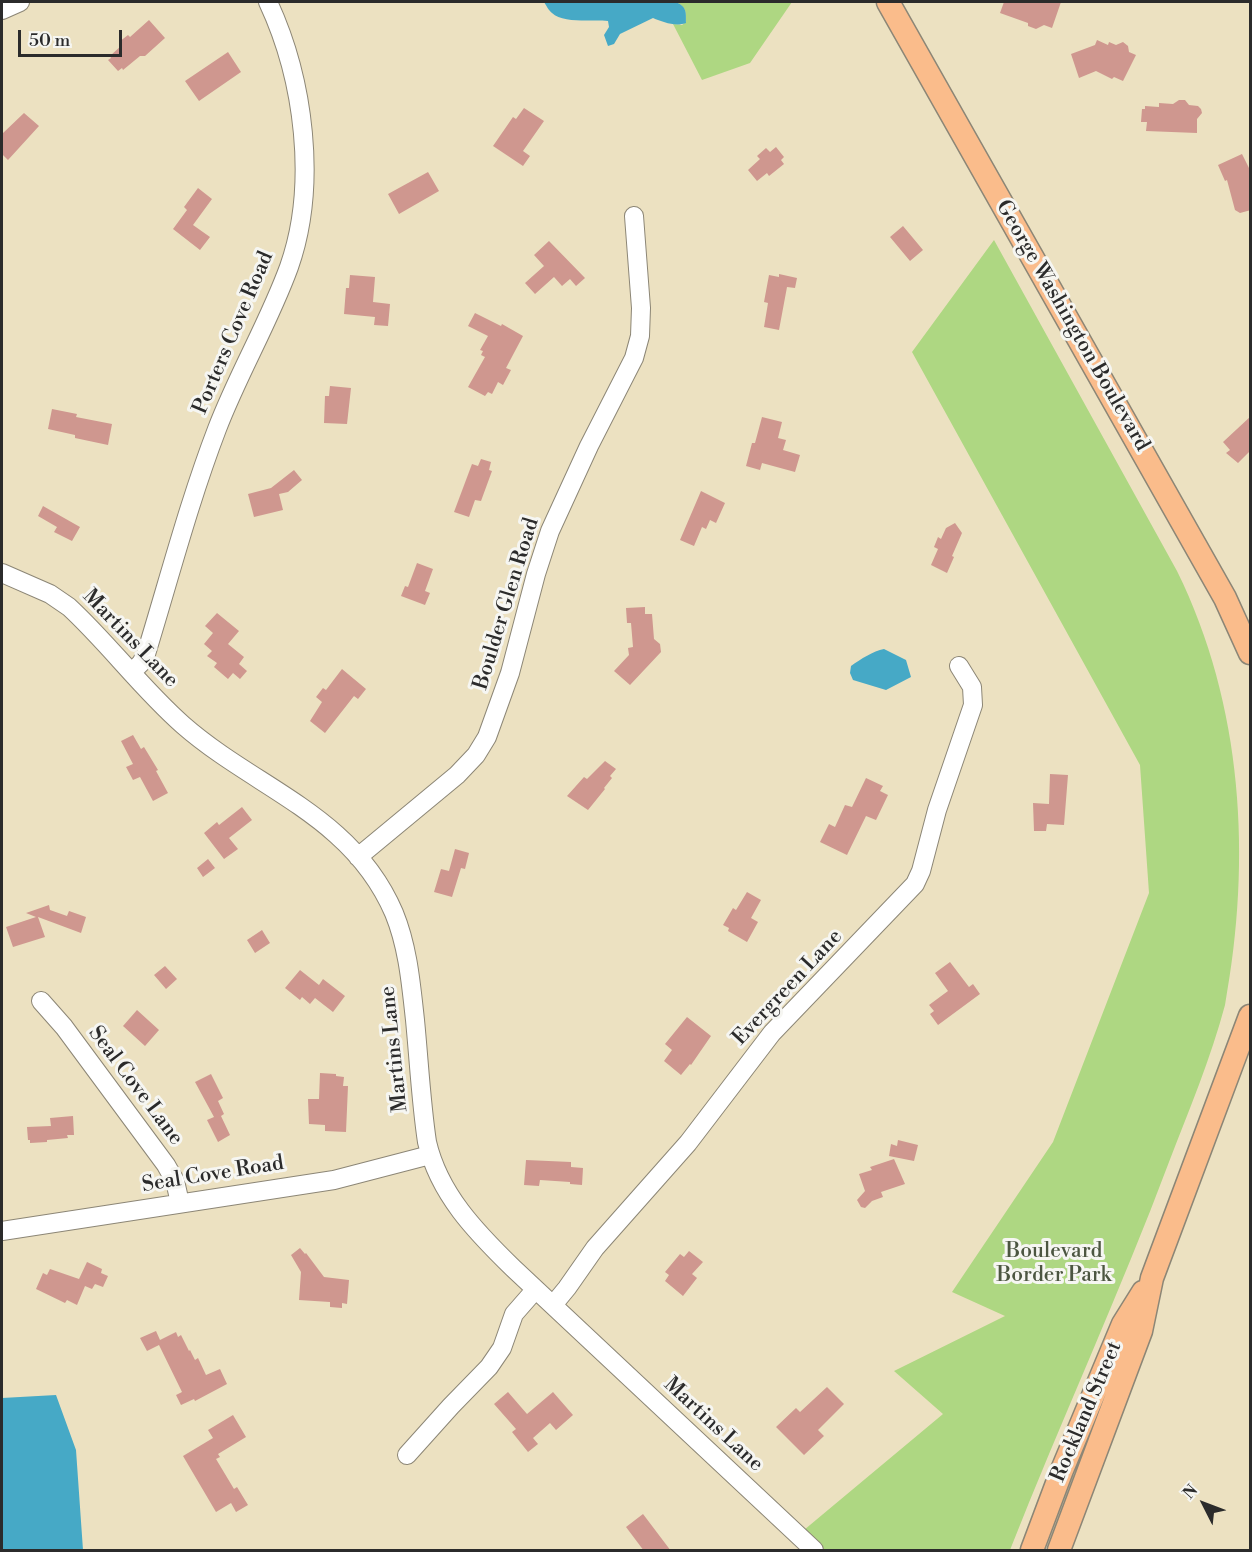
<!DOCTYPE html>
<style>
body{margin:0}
#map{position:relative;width:1252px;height:1552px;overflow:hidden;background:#ece1c1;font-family:"Libre Bodoni",serif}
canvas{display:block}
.frame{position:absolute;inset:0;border:3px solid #2b2b2b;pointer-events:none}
.north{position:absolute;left:1174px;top:1474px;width:60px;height:60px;-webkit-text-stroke:4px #f6f6f2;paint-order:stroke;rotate:312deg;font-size:16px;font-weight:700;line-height:24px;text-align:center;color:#2b2b2b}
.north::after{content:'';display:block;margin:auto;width:21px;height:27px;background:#2b2b2b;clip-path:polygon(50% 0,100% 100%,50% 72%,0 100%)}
.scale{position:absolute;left:18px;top:30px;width:104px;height:27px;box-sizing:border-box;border:3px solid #2b2b2b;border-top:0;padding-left:8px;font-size:18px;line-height:21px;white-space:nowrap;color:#2b2b2b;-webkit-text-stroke:4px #f6f6f2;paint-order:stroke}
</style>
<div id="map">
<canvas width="1252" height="1552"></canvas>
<div class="frame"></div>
<div class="north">N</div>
<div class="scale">50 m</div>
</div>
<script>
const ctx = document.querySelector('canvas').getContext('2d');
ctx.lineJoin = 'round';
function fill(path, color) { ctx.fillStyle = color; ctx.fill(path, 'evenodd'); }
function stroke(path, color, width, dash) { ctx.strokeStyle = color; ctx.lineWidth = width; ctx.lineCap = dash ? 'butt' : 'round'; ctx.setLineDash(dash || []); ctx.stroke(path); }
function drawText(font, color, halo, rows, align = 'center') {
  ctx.font = font + ' "Libre Bodoni",serif'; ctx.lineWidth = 6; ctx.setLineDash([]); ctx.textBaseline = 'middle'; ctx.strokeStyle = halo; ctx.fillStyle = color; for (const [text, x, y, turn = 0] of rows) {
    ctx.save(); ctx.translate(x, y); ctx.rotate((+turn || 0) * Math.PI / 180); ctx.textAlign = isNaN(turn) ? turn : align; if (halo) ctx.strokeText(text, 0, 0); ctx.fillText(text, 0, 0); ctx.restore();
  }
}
fill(new Path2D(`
 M675 2H792L750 63 702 80 673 24 682 25 686 22C686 11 686 6 675 2Z
 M994 240 1177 571C1243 705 1252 859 1225 1005 1211 1058 1189 1110 1169 1162 1120 1293 1061 1420 1010 1550H825L804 1530 943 1414 894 1371 1005 1316 952 1292 1053 1142 1149 893 1140 765 912 352Z`), '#aed782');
fill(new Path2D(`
 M544 2H675C687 6 686 12 686 23 675 27 663 22 653 18L620 34 614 44 608 46 604 35 609 27 608 21C593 19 563 24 552 13 549 11 546 5 544 2Z
 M884 649 906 660 911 677 886 690 853 680 850 673 851 666C861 659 873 651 884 649Z
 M56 1395 76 1450 83 1550H2V1398Z`), '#46a9c6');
fill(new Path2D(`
 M1004 2H1061L1052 28 1044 25 1036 29 1028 26V23L1000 13Z
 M149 20 165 38 145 56H140L123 70 122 68 118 71 108 60 111 58 110 56 122 45 119 42 128 35 130 37Z
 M1097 40 1108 45 1109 42 1116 45 1123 42 1128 46 1129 52 1136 55 1123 81 1114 77 1112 79 1096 71 1079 78 1071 54 1095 45Z
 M228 52 241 72 199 101 185 81Z
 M1179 100H1185L1189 105 1198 106 1201 109 1202 113 1197 119V133L1146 131 1147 122H1141L1142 109H1145V106L1159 107V103L1173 104Z
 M524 108 544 121 523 151 530 156 523 166 493 146 513 117 516 119Z
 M24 113 39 126 8 160 2 154V134Z
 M776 147 784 157 781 160 784 164 769 176 767 173 757 181 748 170 760 159 757 156 766 148 770 152Z
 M1242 154 1251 172V210L1240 213 1235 210 1227 180 1225 181 1218 165Z
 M428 172 439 191 399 214 388 194Z
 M198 188 212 199 193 225 210 237 200 250 173 229 187 210 184 207Z
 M903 226 923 250 910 261 890 237Z
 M549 241 585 278 576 286 570 279 562 286 554 277 535 294 525 283 544 266 534 255Z
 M779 274 797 278 795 288 787 287 779 330 764 327 768 303 764 302 769 275 779 277Z
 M350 275 375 277 373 302 390 304 388 326 374 325 375 317 344 314 346 288H349Z
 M475 313 501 326 502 324 523 336 506 368 511 370 503 385 498 382 492 394 488 392 485 396 468 387 485 357 481 355 483 351 480 350 488 336 468 326Z
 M330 386 351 388 347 424 324 423 325 396H329Z
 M52 409 77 414 76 417 112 424 108 445 75 438V435L48 429Z
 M1251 416V450L1238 463 1226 453 1230 450 1223 442Z
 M762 417 782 422 778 438 786 440 783 450 800 455 795 472 762 463 760 470 746 466 752 443H755Z
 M481 459 491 462 489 470 492 471 481 501 475 500 469 517 454 512 472 464 478 466Z
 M294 470 302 480 288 492 279 494 283 510 254 517 248 494 271 488Z
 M701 491 725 503 716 523 710 520 706 529 702 527 694 546 680 540Z
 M43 506 80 527 72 541 54 532 57 527 38 516Z
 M955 523 962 533 952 556 954 557 947 573 931 565 938 549 934 547 938 537 941 539 946 528Z
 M417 563 433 569 425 591 430 593 425 605 401 596 405 586 408 587Z
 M645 607V614H652L654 639 660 644 661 652 630 685 614 671 629 655 628 648 633 647 631 623H627L626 608Z
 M217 613 239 631 228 644 244 657 239 664 247 671 240 679 233 673 228 679 214 667 217 663 207 656 212 651 204 644 213 633 205 626Z
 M342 669 366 689 358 699 354 696 325 733 310 721 322 702 316 697 323 688 326 690Z
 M133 735 141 749 144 747 158 770 156 771 168 793 153 801 140 777 133 780 126 767 133 764 121 741Z
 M605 761 616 769 610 776 612 778 604 788 605 789 588 810 567 796 584 777 587 779Z
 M1050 774 1068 775 1064 825 1047 824 1046 831H1034L1033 803 1049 804Z
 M866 778 883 786 880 791 888 795 876 820 866 816 847 855 820 842 829 824 835 827 845 805 852 807Z
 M242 807 252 820 229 838 238 849 224 859 204 833 217 822 219 825Z
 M455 849 469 853 465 869 461 868 452 897 434 892 441 869 449 871Z
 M208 859 215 868 203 877 197 868Z
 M747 892 761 900 751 918 758 922 747 942 728 931 729 928 723 925 733 908 736 910Z
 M49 905 50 910 67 916 69 911 86 917 81 933 38 917 45 937 13 947 6 927 36 917 26 913Z
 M262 930 270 943 255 953 247 940Z
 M950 962 969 987 973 984 980 994 938 1025 930 1014 934 1011 929 1005 948 991 935 973Z
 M165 966 177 979 166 989 154 975Z
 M300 970 319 985 323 979 345 996 333 1012 315 998 310 1004 302 997 300 1000 285 988Z
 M137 1010 159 1030 145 1046 123 1026Z
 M687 1017 711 1036 691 1065 690 1064 681 1075 664 1061 672 1050 665 1044Z
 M320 1073 336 1074V1076L344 1077 343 1086H348L346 1132 325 1131V1125L309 1124 308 1099H319Z
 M211 1074 223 1098 218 1101 224 1114 221 1116 230 1135 218 1142 207 1120 214 1117 195 1082Z
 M73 1116 74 1135H67L68 1138 47 1140V1142L30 1143V1140H28L27 1127 51 1126 50 1118Z
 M898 1140 918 1145 914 1161 889 1156 891 1144 897 1146Z
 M894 1159 905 1184 881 1192 883 1197 872 1201 865 1208 861 1207 857 1200 865 1191 859 1174 872 1170 870 1167Z
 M526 1160 571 1162V1167L583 1168 582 1185 570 1184V1182L540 1180 539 1186 524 1185Z
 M300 1248 305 1254 306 1253 324 1277 349 1280 347 1304 342 1303V1308L330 1307V1302L299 1300 301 1272 291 1255Z
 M689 1251 703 1262 692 1274 697 1278 683 1296 665 1281 669 1275 665 1272 680 1254 684 1257Z
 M87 1262 102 1269 101 1273 108 1276 103 1287 95 1284 92 1289 85 1286 77 1305 67 1300 65 1303 36 1289 43 1273 47 1275 50 1269 79 1279Z
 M156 1331 160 1340 176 1332 178 1337 181 1335 189 1351 190 1350 195 1360 198 1358 206 1375 220 1369 227 1384 195 1401 194 1399 181 1405 176 1395 182 1392 159 1345 147 1351 140 1338Z
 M827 1387 844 1404 818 1430 824 1436 804 1455 776 1427 796 1408 800 1412Z
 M508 1392 527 1414 553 1392 573 1415 556 1430 550 1423 533 1438 538 1444 528 1452 512 1432 516 1429 494 1404Z
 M233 1415 246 1437 218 1454 220 1457 216 1459 234 1489 237 1487 248 1505 236 1512 231 1503 216 1512 183 1456 213 1438 208 1430Z
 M643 1514 671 1551H644L626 1527Z`), '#cf978f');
const minor = new Path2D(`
 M2 10 20 2
 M2 573 50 594 69 607C109 644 142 689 183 725 256 789 352 815 394 913 408 947 411 984 415 1020 419 1061 421 1102 427 1142 439 1194 476 1232 513 1268L814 1550
 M132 672 141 663 146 654C169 579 189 502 217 429 238 374 269 322 289 267 318 185 304 79 268 2
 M358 857 457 775 476 755 487 737 510 673 536 574 550 531 589 446 634 358 640 336 641 308 634 216
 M41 1001 64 1027 166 1165 175 1181 180 1203
 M2 1231 334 1180 430 1155
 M553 1305 567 1288 595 1248 688 1143 772 1033 915 884 921 871 937 810 973 705 972 687 959 666
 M407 1455 451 1406 489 1367 502 1348 514 1314 535 1290`);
const major = new Path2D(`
 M888 2 1225 598 1250 653
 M1032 1550 1062 1470 1123 1324 1143 1292
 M1059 1550 1141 1331 1152 1278 1250 1016`);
stroke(minor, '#8c8676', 20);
stroke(major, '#8c8676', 25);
stroke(minor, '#fff', 18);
stroke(major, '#fabc8b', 22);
drawText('21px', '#2b2b2b', '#f6f6f2', [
 ["George Washington Boulevard",1072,326,60],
 ["Porters Cove Road",234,333,-67],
 ["Boulder Glen Road",507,604,-73],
 ["Martins Lane",130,639,46],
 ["Evergreen Lane",788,988,-47],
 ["Martins Lane",395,1049,-96],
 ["Seal Cove Lane",135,1086,53],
 ["Seal Cove Road",213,1175,-9],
 ["Rockland Street",1087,1412,-67],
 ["Martins Lane",713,1425,43]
]);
drawText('21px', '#4c5641', '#f6f6f2', [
 ["Boulevard",1054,1252],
 ["Border Park",1054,1276]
]);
</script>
